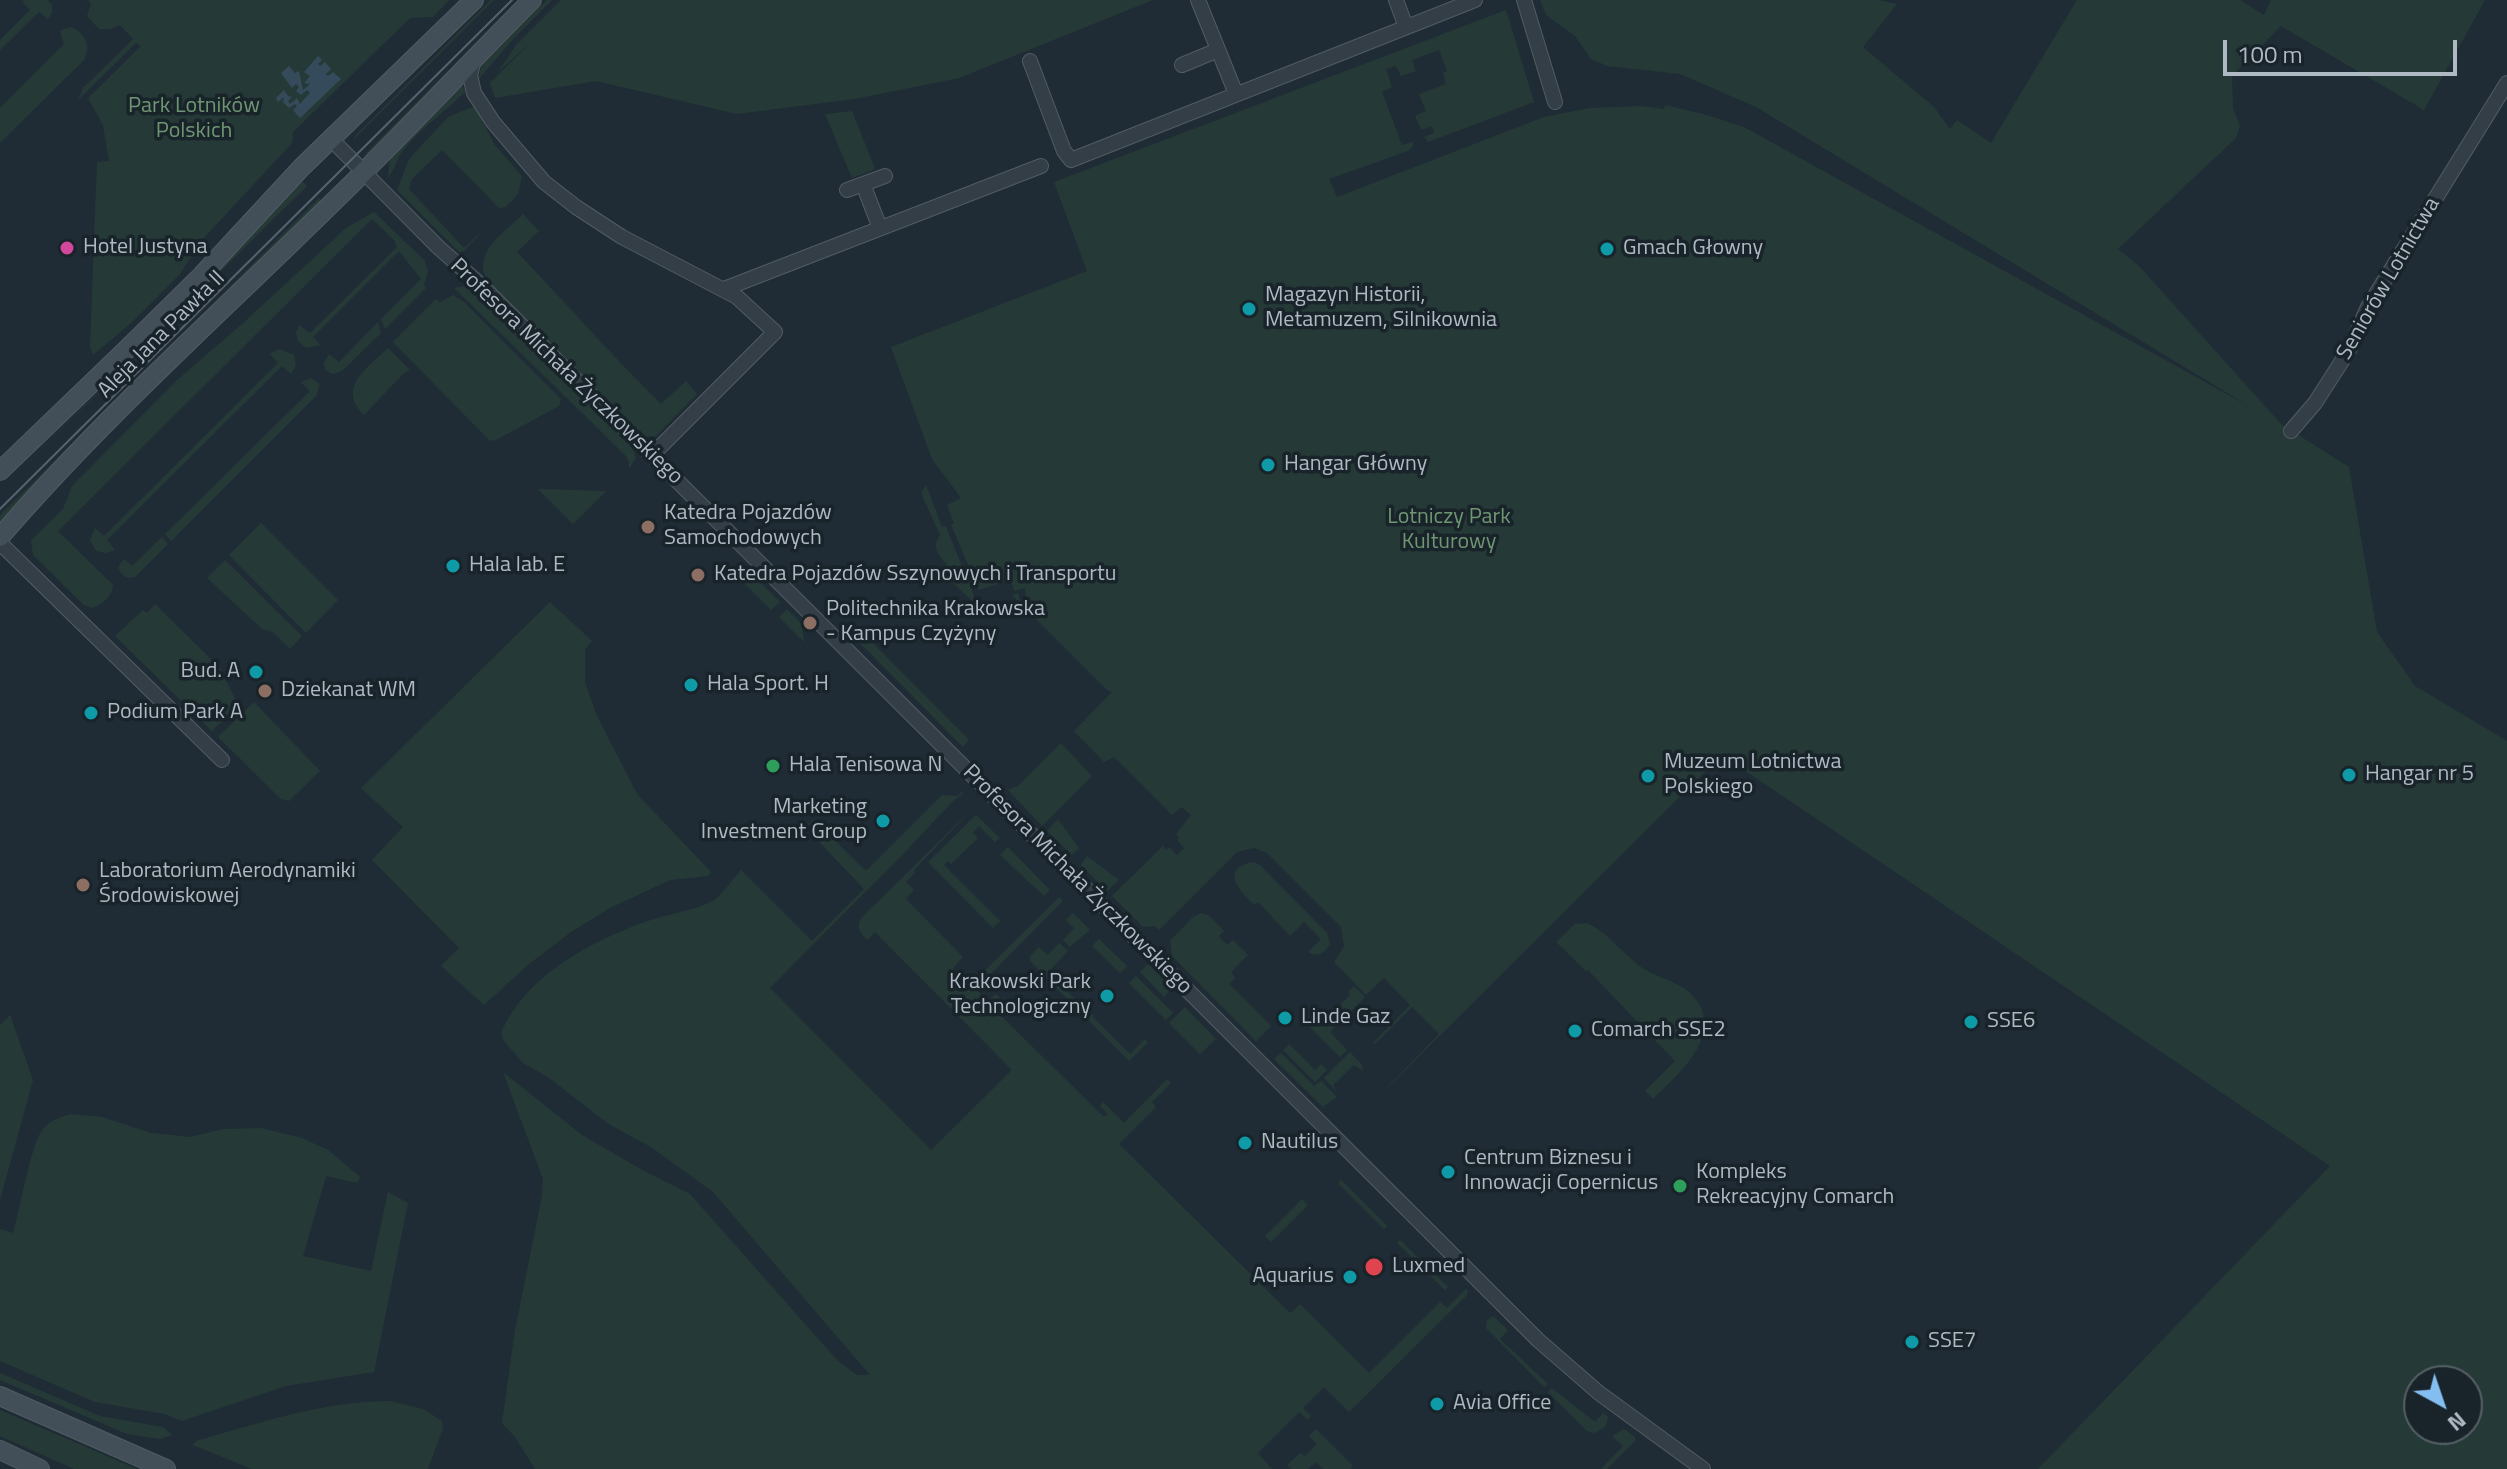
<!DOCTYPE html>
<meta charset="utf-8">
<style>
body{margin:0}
#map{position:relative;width:2507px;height:1469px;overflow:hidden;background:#202c35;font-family:"Titillium Web",sans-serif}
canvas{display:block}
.north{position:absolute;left:2403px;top:1365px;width:80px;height:80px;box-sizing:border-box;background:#19232a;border:2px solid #555f67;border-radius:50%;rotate:140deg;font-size:22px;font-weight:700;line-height:32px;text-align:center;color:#aeb9c3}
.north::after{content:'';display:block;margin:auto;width:28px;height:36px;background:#84bef1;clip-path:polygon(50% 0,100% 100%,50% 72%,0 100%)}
.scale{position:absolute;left:2223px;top:40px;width:234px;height:36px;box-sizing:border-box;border:4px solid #aeb9c3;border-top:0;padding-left:10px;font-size:24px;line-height:28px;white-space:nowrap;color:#aeb9c3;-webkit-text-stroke:6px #19232a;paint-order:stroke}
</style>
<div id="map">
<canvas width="2507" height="1469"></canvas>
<div class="north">N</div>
<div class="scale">100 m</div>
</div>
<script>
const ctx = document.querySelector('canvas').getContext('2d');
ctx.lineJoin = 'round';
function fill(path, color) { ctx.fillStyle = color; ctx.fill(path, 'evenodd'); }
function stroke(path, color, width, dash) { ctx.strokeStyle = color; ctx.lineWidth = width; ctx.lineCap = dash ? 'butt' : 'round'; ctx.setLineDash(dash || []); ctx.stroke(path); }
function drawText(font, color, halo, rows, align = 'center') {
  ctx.font = font + ' "Titillium Web",sans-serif'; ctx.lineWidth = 7; ctx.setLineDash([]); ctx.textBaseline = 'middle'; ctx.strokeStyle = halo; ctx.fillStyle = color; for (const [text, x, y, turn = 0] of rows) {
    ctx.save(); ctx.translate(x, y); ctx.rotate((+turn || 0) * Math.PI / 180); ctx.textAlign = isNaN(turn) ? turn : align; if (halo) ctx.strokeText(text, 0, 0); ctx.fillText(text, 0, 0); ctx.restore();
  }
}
fill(new Path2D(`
 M24 0H48L52 5V13L48 19 39 12 0 50V40L30 10 22 1Z
 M88 0H449L433 17 410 18 293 132 292 143 201 241 180 274 131 323 93 355 90 347 97 162 109 161 103 125 88 98 141 46 136 43 78 100 83 88 133 39 120 25 110 29H99L87 16 91 4Z
 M491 0H494L353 140 355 136Z
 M518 0H521L370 153 364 155Z
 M547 0H552L514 38 477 81 482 65Z
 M561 0H1153L959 78 854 99 737 114 596 81 495 98 490 83 534 39 499 71 516 45Z
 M1540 0H1878L1897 4 1863 47 1934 107 1950 129 1957 120 1991 143 2077 0H2240L2264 15 2271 0H2485L2424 110 2281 26 2232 76 2233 109 2240 126 2236 138 2118 249 2139 266 2281 424 2349 467 2377 632 2415 686 2507 741V1469H2038L2330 1166 1722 755 1365 1110 1439 1034 1412 1007 1375 1044 1373 1043 1410 1005 1384 978 1366 995 1334 962 1344 946 1341 927 1267 853 1254 848 1237 852 1159 930 1155 926 1143 927 1112 896 1163 846 1166 850 1169 847 1177 855 1184 848 1177 840 1179 837 1176 834 1191 815 1182 807 1172 815 1114 757 1104 762 1074 731 1112 692 1107 690 1012 595 1018 593 1020 600 1026 598 1025 588 1014 591 1011 580 979 590 951 525 954 523 947 505 961 498 932 459 891 347 1087 271 1054 182 1506 10 1534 102 1428 142 1424 137 1434 133 1432 126 1421 130 1415 116 1426 111 1419 94 1446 84 1443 73 1447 71 1439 50 1412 60 1416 71 1401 76 1396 66 1386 69 1392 87 1382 92 1402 145 1413 142V146L1408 151 1329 179 1337 197 1544 117 1590 108 1641 106 1664 109 1665 105 1703 114 1744 127 2252 408 1756 107 1680 74 1607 66 1591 59 1575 36 1546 15ZM2419 1381H2467V1429H2419Z
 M70 27C85 31 91 46 84 60L0 143V108L64 44 60 31Z
 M461 84 466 91C446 111 422 127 404 149 396 158 396 169 388 177L390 158Z
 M475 106 494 144 522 176 518 194 506 207 499 208 442 150 412 179 409 189 464 248 485 228 464 251 459 252 397 190 409 159 448 117Z
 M852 111 875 169 852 178 825 114Z
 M301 180 307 186 0 490 204 286Z
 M319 198 323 201 51 465 0 522V515Z
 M374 212 425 261 428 272 424 285 426 288 385 329 381 319 421 279 399 251 313 337 320 345 306 348 298 341 296 333 299 325 310 333 397 247 394 240 372 219 58 531 113 585C112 596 103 605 92 608L84 605 33 555 31 540 63 509 72 486 176 381 241 325 346 228Z
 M523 214 539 231 517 252C566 303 611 355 661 404L686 381 697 394 656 436 646 437 642 434 487 280C472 252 505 232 523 214Z
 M465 286 476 293 633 448 636 458 629 469V462L625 455 454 288Z
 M453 295 464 302 561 399 559 406 498 439 490 441 393 342 436 299 440 302Z
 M378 322 381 333 342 371 333 374 325 370 324 363 329 354 339 362Z
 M388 348 410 370 404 373 364 415C336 387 368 368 388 348Z
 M279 349 294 355 296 366 291 374 282 366 107 540 115 550 106 553 96 551 90 540 95 528 104 536 278 363 270 354Z
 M311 378 320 384 316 396 171 541 165 534 310 391 301 382Z
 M926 485 942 527 946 526C956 554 969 579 978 607L943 573 939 572 947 564C937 554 932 547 940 535L921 493Z
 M538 489 606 491 573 524Z
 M261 523 338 600 306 633 229 555Z
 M162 537 168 544 135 577C127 580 120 574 118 567L124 559 132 566Z
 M225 560 302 636 290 649 273 632 262 629 207 578Z
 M744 573H751L780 602 771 610 739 578Z
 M550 602 592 641 585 650V682L596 714 637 794 711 872 708 876 670 880 610 908 571 932 529 964 484 1005 441 966 459 948 372 860 403 827 361 788Z
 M155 604 220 668 238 705 212 731 115 636 143 610 147 613Z
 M787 609 802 624 804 642 779 617Z
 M859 624 876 646 969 740 963 747 852 635Z
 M254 702 320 771 289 801 281 799 218 737Z
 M1061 743 1092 776 1042 826 1008 790 1019 785Z
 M962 792 964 793 953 801 906 851 770 988 931 1150 1012 1070 875 932 867 940C860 933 855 926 862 917L976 805 914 870 915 872 906 882 914 890 906 899 963 957 953 968 970 985 1059 897 1063 901 976 989 988 1001 996 994 1005 1003 997 1012 1104 1117 1108 1114 1100 1106 1103 1102 1124 1123 1167 1079 1171 1083 1152 1102 1156 1107 1119 1144 1290 1313 1300 1304 1369 1373 1440 1302 1447 1308 1466 1289 1468 1291 1466 1296 1349 1412 1324 1387 1303 1408 1311 1416 1308 1420 1299 1412 1258 1453 1272 1469H535L515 1437 502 1423 515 1330 542 1196 543 1179 503 1072 582 1135 644 1171 690 1194 837 1360 857 1375H870L713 1192 651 1147 607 1123 548 1077 523 1063 504 1041 501 1033C525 977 585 945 639 924 662 915 689 912 711 902 722 896 732 879 741 870L812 941 864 889 805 827 813 819 866 871 942 795 957 796Z
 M976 815 1000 838 995 842 979 826 973 833 978 838 951 864 948 861 944 865 1000 921 993 928 928 862Z
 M1058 819 1079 848 1072 855 1047 831Z
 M1008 847 1050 890 1044 896 1000 855Z
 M1087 856 1119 880 1107 891 1081 865Z
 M1254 862 1260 865 1327 933 1330 944C1325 953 1317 958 1308 952L1321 939 1304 922 1290 936 1258 902 1254 905C1240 891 1218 868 1254 862Z
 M1073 913 1090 930 1070 947 1063 940 1074 928 1066 920Z
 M1201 913 1208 915 1224 931 1219 936 1227 945 1233 940 1248 955 1231 972 1235 978 1229 984 1271 1026 1256 1041 1172 956 1170 941 1193 917Z
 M1587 923C1609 933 1624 956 1644 969 1658 978 1676 981 1689 992 1730 1030 1680 1073 1653 1099L1645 1091 1675 1061 1588 970 1586 971 1556 942 1575 924Z
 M1099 939 1127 966 1120 973 1092 946Z
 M1059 943 1068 951 1048 972 1084 1008 1089 1009 1083 1015 1030 961V956L1039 947 1048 955Z
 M1148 964 1172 987 1164 997 1140 972Z
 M1136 976 1173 1013 1166 1020 1129 983Z
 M1354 986 1365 997 1330 1032 1347 1050 1340 1057 1304 1021 1311 1015 1321 1024 1350 995 1348 992Z
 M1185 1007 1216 1039 1200 1054 1169 1023Z
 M1093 1014 1094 1018 1130 1054 1145 1039 1148 1042 1129 1061 1087 1019Z
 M10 1015 33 1080 0 1200V1025Z
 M1289 1044 1315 1070 1321 1064 1327 1070 1315 1082 1283 1050Z
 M1350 1052 1362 1065 1363 1071 1354 1065 1333 1085 1337 1092 1324 1078Z
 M1281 1053 1314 1086 1321 1081 1337 1097 1323 1107 1274 1059Z
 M71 1114 102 1117 151 1133 190 1137 223 1129 261 1128 302 1138 328 1150 360 1177 357 1183 326 1176 303 1256 371 1271 388 1192 408 1203 374 1372 286 1386 182 1421 165 1414 95 1402 0 1361V1229L13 1233C20 1210 31 1143 43 1129 50 1120 61 1117 71 1114Z
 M1341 1180 1387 1226 1384 1229 1338 1183Z
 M1302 1199 1308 1205 1271 1242 1265 1236Z
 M1400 1240 1448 1287 1445 1290 1397 1243Z
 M1493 1316 1508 1330 1500 1339 1548 1384 1544 1387 1486 1328 1487 1320Z
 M0 1373 100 1416 163 1427 172 1435 160 1439 127 1434 0 1380Z
 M1552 1388 1595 1422 1603 1413 1608 1417 1606 1426 1595 1433 1587 1431 1548 1392Z
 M390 1401 423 1409 442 1421 443 1428 428 1469H252L193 1445 196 1441C260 1423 323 1401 390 1401Z
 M0 1410 137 1469H74L0 1436Z
 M1316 1429 1353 1466 1350 1469H1323L1316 1462 1308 1469H1291L1287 1465 1300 1453 1305 1456 1317 1444 1309 1436Z
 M1624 1429 1635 1437V1441L1607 1469H1601L1623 1446 1612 1436Z`), '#253a37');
fill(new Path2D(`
 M318 56 322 60 318 64 320 66 325 62 331 69 326 74 328 76 333 72 341 79 300 118 293 110 297 106 295 104 289 108 283 102 284 97 278 102 276 98 284 90 288 96 292 97 288 101 290 104 297 98 300 104 310 93 307 90 301 95 296 91 299 87 296 84 292 88 281 73 289 66 295 73 299 71 303 90 310 84 304 83 310 76 304 72Z`), '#354b5b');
const minor = new Path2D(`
 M1198 0 1236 94
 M1396 0 1406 27
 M1524 0 1555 102
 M474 60 470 75 474 93 493 122 544 182 576 207 622 237 737 297 775 332 652 455
 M1030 61 1064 151 1071 160 1475 0
 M1182 65 1218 50
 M331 139 438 247 483 287 1538 1340 1599 1393 1703 1469
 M863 184 880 228
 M847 190 885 176
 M724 289 1041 166
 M2291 431 2315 403 2349 350 2368 307 2507 83
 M0 543 222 760`);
const secondary = new Path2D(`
 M0 471 127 349 201 276 301 168 474 0
 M0 537C100 421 215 318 324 211 395 143 462 70 532 0
 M0 1396 166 1469
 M0 1450 40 1469`);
stroke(minor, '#515c64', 16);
stroke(secondary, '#515c64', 20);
stroke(minor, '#343e46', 14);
stroke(secondary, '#424e58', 18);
stroke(new Path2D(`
 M0 509 512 0`), '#56626d', 2);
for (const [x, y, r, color] of [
 [67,248,8,"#d1479c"],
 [1607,249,8,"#0f9aa8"],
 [1249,309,8,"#0f9aa8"],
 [1268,465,8,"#0f9aa8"],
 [648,527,8,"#8d6e63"],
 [453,566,8,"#0f9aa8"],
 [698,575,8,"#8d6e63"],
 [810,623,8,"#8d6e63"],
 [256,672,8,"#0f9aa8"],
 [691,685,8,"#0f9aa8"],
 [265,691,8,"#8d6e63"],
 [91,713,8,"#0f9aa8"],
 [773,766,8,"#2e9e5b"],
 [2349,775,8,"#0f9aa8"],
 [1648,776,8,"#0f9aa8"],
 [883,821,8,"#0f9aa8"],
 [83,885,8,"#8d6e63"],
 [1107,996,8,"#0f9aa8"],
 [1285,1018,8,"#0f9aa8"],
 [1971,1022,8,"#0f9aa8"],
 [1575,1031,8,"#0f9aa8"],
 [1245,1143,8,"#0f9aa8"],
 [1448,1172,8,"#0f9aa8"],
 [1680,1186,8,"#2e9e5b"],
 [1374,1267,10,"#e0444e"],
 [1350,1277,8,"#0f9aa8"],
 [1912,1342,8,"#0f9aa8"],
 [1437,1404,8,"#0f9aa8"]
]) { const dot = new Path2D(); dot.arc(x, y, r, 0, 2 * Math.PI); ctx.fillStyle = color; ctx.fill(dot); stroke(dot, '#19232a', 3); }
drawText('22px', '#6f9672', '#19232a', [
 ["Park Lotników",194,107],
 ["Polskich",194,132],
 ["Lotniczy Park",1449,518],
 ["Kulturowy",1449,543]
]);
drawText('22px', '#aeb9c3', '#19232a', [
 ["Hotel Justyna",83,248],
 ["Gmach Głowny",1623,249],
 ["Magazyn Historii,",1265,296],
 ["Metamuzem, Silnikownia",1265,321],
 ["Hangar Główny",1284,465],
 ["Katedra Pojazdów",664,514],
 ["Samochodowych",664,539],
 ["Hala lab. E",469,566],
 ["Katedra Pojazdów Sszynowych i Transportu",714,575],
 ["Politechnika Krakowska",826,610],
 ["- Kampus Czyżyny",826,635],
 ["Bud. A",240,672,"right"],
 ["Hala Sport. H",707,685],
 ["Dziekanat WM",281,691],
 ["Podium Park A",107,713],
 ["Muzeum Lotnictwa",1664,763],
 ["Polskiego",1664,788],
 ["Hala Tenisowa N",789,766],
 ["Hangar nr 5",2365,775],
 ["Marketing",867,808,"right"],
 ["Investment Group",867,833,"right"],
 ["Laboratorium Aerodynamiki",99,872],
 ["Środowiskowej",99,897],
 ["Krakowski Park",1091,983,"right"],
 ["Technologiczny",1091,1008,"right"],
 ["Linde Gaz",1301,1018],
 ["SSE6",1987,1022],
 ["Comarch SSE2",1591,1031],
 ["Nautilus",1261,1143],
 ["Centrum Biznesu i",1464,1159],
 ["Innowacji Copernicus",1464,1184],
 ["Kompleks",1696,1173],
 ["Rekreacyjny Comarch",1696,1198],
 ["Luxmed",1392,1267],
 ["Aquarius",1334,1277,"right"],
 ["SSE7",1928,1342],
 ["Avia Office",1453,1404]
], 'left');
drawText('22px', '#aeb9c3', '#19232a', [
 ["Seniorów Lotnictwa",2389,279,-60],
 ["Aleja Jana Pawła II",162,335,-45],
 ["Profesora Michała Życzkowskiego",566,372,44],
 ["Profesora Michała Życzkowskiego",1077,880,45]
]);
</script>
